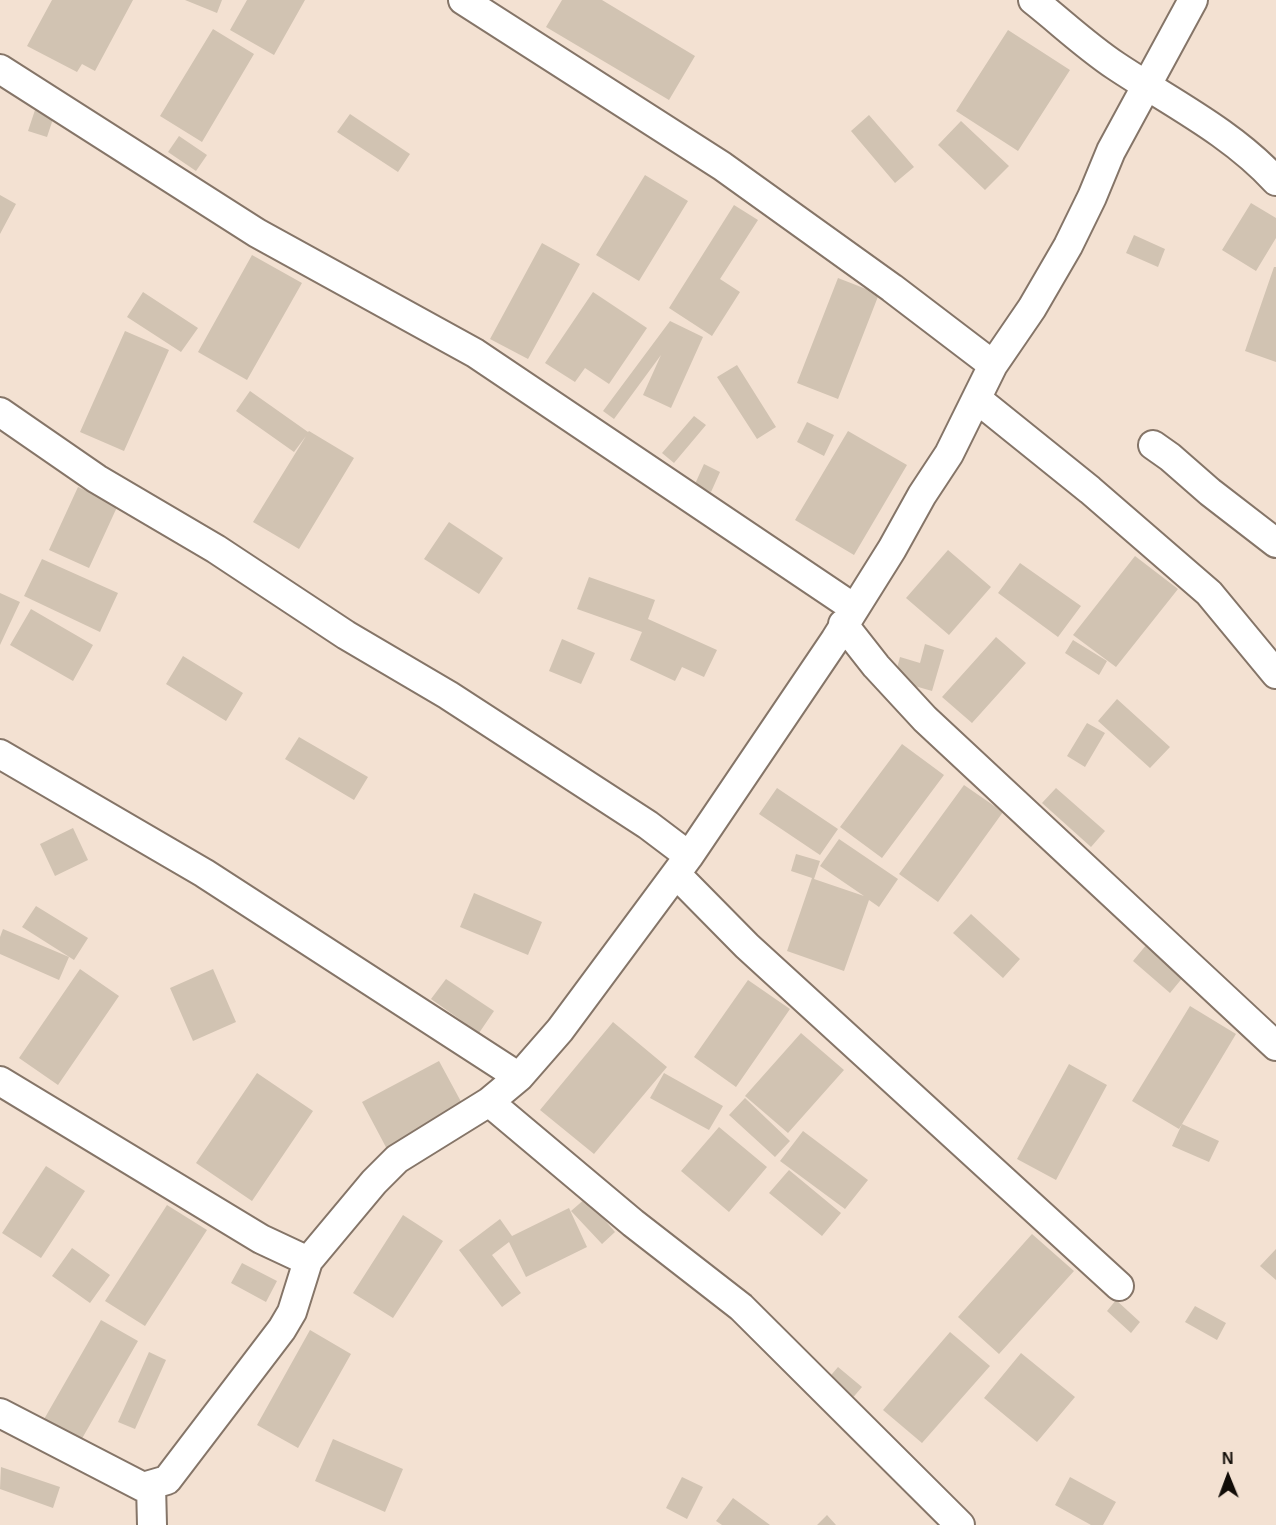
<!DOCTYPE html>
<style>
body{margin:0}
#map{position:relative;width:1276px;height:1525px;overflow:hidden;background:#f3e1d2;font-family:Arial,sans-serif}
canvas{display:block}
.north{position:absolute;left:1198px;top:1447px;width:60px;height:60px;-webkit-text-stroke:4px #f3e1d2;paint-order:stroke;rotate:359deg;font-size:16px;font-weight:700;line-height:24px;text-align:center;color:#110c07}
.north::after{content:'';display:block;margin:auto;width:21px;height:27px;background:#110c07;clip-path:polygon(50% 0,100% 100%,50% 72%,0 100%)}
</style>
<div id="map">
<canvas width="1276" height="1525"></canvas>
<div class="north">N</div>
</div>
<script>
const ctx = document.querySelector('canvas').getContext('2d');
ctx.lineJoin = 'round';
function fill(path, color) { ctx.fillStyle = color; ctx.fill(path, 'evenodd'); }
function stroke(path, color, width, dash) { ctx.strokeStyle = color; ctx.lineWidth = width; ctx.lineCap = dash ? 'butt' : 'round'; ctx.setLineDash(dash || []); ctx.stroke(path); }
fill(new Path2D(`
 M52 0H133L95 71 82 64 77 72 27 46Z
 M185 0H222L217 13Z
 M247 0H305L274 55 230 30Z
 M562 0H602L695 56 669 100 546 27Z
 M213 29 254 54 202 142 160 116Z
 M1008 30 1070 70 1018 151 956 111Z
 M35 110 54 116 47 137 28 131Z
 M350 114 410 154 398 172 337 132Z
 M869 115 914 167 895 183 851 131Z
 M961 121 1009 166 985 190 938 145Z
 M179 136 207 155 196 171 168 152Z
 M645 175 688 201 639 281 596 255Z
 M0 195 16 204 0 234Z
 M1251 203 1276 218V238L1256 271 1222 250Z
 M734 205 758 220 720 279 740 292 712 336 669 308Z
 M1134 235 1165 249 1158 267 1126 253Z
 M542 243 580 264 528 359 490 339Z
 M252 255 302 283 247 380 198 352Z
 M1274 267H1276V362L1245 351Z
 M838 278 879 294 838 399 797 383Z
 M143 292 198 328 181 352 127 317Z
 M593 292 647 328 609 384 585 368 575 382 545 363Z
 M670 321 703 337 671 408 643 395 661 355 614 419 603 411Z
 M125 331 169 350 124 451 80 432Z
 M737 365 776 427 757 439 717 377Z
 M250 391 308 432 309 431 354 458 299 549 253 522 306 436 294 452 236 411Z
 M694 416 706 425 674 463 662 453Z
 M807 422 834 435 824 456 797 442Z
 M848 431 907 465 854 555 795 520Z
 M704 464 720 472 711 492 695 484Z
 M78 487 118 505 89 568 49 550Z
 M449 522 503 558 479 594 424 559Z
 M948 550 991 587 949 635 906 598Z
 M1135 556 1178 589 1116 667 1073 635Z
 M42 559 118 593 100 632 24 596Z
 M1020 563 1081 606 1058 637 998 593Z
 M589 577 655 600 648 619 717 650 704 677 682 667 675 681 630 660 642 632 577 609Z
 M0 593 20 602 0 645Z
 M31 609 93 645 73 681 10 645Z
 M996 637 1026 663 972 723 942 697Z
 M562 639 595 653 581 684 549 671Z
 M1073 640 1107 661 1099 675 1065 653Z
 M925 644 944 650 932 691 894 680 900 657 920 663Z
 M183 656 243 693 226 721 166 684Z
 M1117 699 1170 747 1150 768 1098 721Z
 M1087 723 1105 733 1085 767 1067 756Z
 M299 737 368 777 354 800 285 759Z
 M902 744 944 775 882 858 840 827Z
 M964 785 1003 812 938 902 899 874Z
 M777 788 838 829 820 855 759 814Z
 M1056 788 1105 831 1091 847 1042 803Z
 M73 828 88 860 55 876 40 844Z
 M839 839 898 879 879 907 869 900 844 971 787 951 812 878 791 871 796 854 820 861 814 879 864 896 820 866Z
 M474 893 542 922 528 955 460 927Z
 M36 906 88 938 74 960 22 927Z
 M971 914 1020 959 1003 978 953 933Z
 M3 929 69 957 59 980 0 954V937Z
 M1147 944 1184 976 1170 993 1133 961Z
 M80 969 119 996 58 1085 19 1058Z
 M213 969 236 1022 193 1041 170 988Z
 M446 979 494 1011 479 1033 431 999Z
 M748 980 790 1009 736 1087 694 1057Z
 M1190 1006 1236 1034 1179 1129 1132 1101Z
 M613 1022 667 1067 594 1154 540 1110Z
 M801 1033 844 1070 788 1133 745 1096Z
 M439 1061 465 1109 388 1151 362 1102Z
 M1069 1064 1107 1085 1056 1180 1017 1159Z
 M257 1073 313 1111 252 1201 196 1163Z
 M664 1073 723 1106 709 1130 650 1098Z
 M745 1098 790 1141 775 1157 729 1115Z
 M1182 1124 1219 1141 1209 1162 1172 1146Z
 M719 1127 767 1167 729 1212 681 1171Z
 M803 1131 868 1180 845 1209 780 1161Z
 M46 1166 85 1191 41 1258 2 1233Z
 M789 1170 841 1213 822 1236 769 1193Z
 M586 1198 615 1232 602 1244 571 1211Z
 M167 1205 207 1230 145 1326 105 1301Z
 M569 1208 587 1247 526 1277 509 1242 492 1255 521 1293 502 1307 459 1250 500 1219 512 1236Z
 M403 1215 443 1241 393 1318 353 1293Z
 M1032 1234 1074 1271 999 1354 958 1317Z
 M72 1248 110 1275 90 1303 52 1276Z
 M1276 1249V1280L1260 1266Z
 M242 1263 277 1281 266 1302 231 1283Z
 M1116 1300 1140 1322 1131 1333 1107 1311Z
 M1195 1306 1226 1323 1217 1340 1185 1322Z
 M101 1320 138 1341 80 1442 43 1421Z
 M310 1330 351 1354 298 1448 257 1425Z
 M950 1332 990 1366 922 1443 883 1410Z
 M149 1352 166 1360 135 1429 118 1422Z
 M1021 1353 1075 1397 1037 1442 984 1398Z
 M838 1367 862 1387 850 1401 826 1381Z
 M333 1439 403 1469 385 1512 315 1481Z
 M1 1467 60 1487 53 1508 0 1489Z
 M682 1477 703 1487 687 1519 666 1508Z
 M1070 1477 1116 1502 1103 1525H1091L1055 1505Z
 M733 1498 770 1525H722L716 1521Z
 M827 1515 836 1525H817Z`), '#d1c3b2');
const minor = new Path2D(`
 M463 0 722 166 892 288 993 365
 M1033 0C1061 22 1086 46 1116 66 1170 102 1231 132 1276 181
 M0 69 257 233 475 353 854 608
 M977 399 1090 490 1209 593 1276 674
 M0 412 97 479 216 549 346 635 448 695 648 825 689 856
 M1153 445 1170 457 1210 492 1276 543
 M843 624 876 666 925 719 1276 1046
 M0 754 204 873 519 1077
 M676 874 747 946 1119 1286
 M0 1081 261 1239 308 1261 374 1182 397 1159 489 1102 519 1077 560 1030 689 856 835 640 892 549 922 495 949 454 993 365 1032 308 1068 246 1092 197 1111 151 1193 0
 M489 1102 633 1223 741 1307 960 1525
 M0 1413 143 1487 167 1480 282 1329 292 1312 308 1261
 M151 1485 152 1525`);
stroke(minor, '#857568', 32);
stroke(minor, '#fff', 28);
</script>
